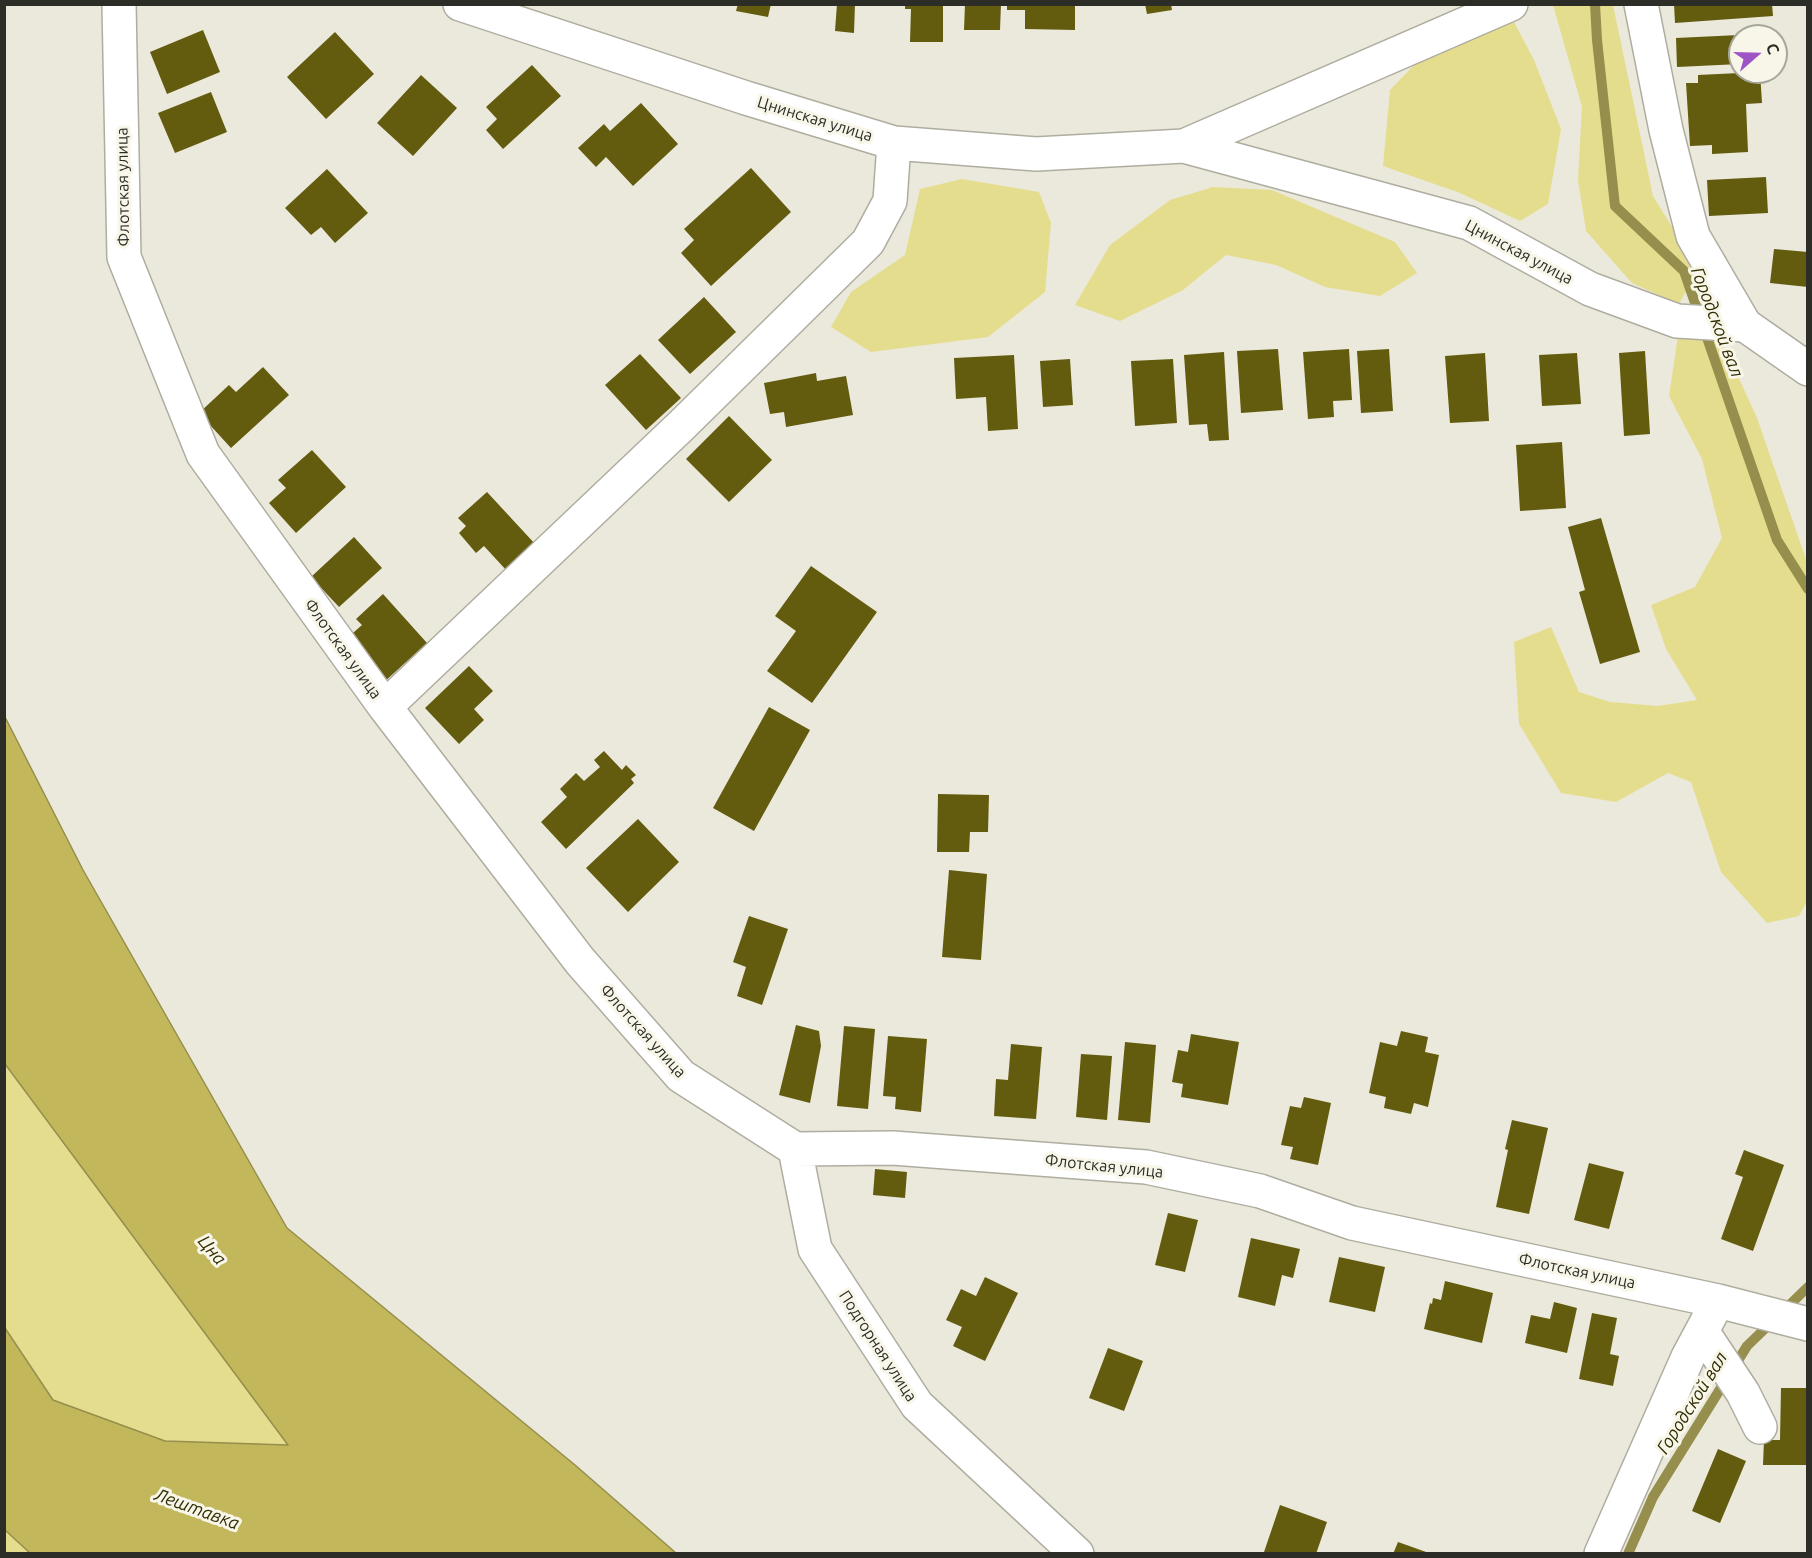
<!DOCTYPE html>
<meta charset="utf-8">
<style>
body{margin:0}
#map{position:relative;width:1812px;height:1558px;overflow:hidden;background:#eae9db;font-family:Ubuntu,sans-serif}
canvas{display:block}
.frame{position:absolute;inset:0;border:6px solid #2d2d28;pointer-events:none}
.north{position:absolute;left:1728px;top:24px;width:60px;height:60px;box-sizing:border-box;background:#f7f6e8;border:2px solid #a6a69b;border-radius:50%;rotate:70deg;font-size:16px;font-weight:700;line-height:24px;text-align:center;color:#2d2d28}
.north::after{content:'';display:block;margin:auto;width:21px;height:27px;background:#9f54c6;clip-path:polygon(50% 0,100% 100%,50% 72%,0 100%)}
</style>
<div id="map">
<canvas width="1812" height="1558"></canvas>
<div class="frame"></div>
<div class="north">С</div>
</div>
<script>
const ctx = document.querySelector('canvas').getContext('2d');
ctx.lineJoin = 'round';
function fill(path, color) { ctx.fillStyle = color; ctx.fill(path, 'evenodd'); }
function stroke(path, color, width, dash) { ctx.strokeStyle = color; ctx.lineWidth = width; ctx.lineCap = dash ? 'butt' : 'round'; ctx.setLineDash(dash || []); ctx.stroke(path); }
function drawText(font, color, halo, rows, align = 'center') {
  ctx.font = font + ' Ubuntu,sans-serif'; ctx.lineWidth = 6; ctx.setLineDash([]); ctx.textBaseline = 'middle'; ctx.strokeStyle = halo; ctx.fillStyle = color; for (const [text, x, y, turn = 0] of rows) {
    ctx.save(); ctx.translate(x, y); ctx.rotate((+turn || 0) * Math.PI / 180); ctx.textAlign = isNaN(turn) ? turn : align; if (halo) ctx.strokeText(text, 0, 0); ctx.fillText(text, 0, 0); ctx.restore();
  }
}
fill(new Path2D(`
 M1553 5H1613L1653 196 1698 269 1679 304 1632 283 1586 231 1578 180 1582 107Z
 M1514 22 1534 60 1561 129 1548 204 1520 221 1460 193 1383 166 1390 90 1418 61Z
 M962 179 1039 192 1051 223 1045 292 988 337 871 352 831 327 851 292 905 255 920 189Z
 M1213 187 1272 190 1395 242 1417 273 1380 296 1325 287 1276 265 1226 255 1183 290 1120 321 1075 305 1110 245 1170 200Z
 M1715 330 1725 348 1757 418 1807 562 1808 899 1799 916 1767 923 1721 872 1691 782 1668 773 1616 802 1561 793 1519 724 1514 642 1551 627 1579 692 1610 702 1658 706 1697 700 1666 649 1651 605 1695 587 1722 538 1702 459 1669 396 1678 336Z
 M4 1064 289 1446 165 1441 53 1400 5 1328Z
 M5 1530 31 1553H5Z`), '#e5dd8e');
const water = new Path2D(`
 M5 717 83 870 287 1228 575 1465 676 1553 31 1554 5 1530V1328L53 1400 165 1441 288 1445 5 1064Z`);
fill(water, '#c2b75b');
stroke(water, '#958e4c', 1.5);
stroke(new Path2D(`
 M1595 4 1597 40 1615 206 1684 271 1777 540 1808 589
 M1628 1554 1653 1497 1747 1346 1808 1287`), '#958e4c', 10);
fill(new Path2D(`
 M738 4H771L768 17 736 11Z
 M837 4H855L854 33 835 31Z
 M905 4H943V42H910L911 9H905Z
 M965 4H1001L1000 30H964Z
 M1007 4H1075V30L1025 29V10H1007Z
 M1145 4H1171L1172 10 1147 14Z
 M1674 4H1772L1773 16 1675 23Z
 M203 30 220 72 167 94 150 52Z
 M335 32 374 74 326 119 287 77Z
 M1739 35 1740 64 1677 67 1676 38Z
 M532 65 561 96 503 149 486 130 497 119 486 107Z
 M1760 72 1762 103 1746 104 1748 152 1712 154V145L1690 146 1686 83H1698V75Z
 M421 75 457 108 413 156 377 123Z
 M211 92 227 132 175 153 158 113Z
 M641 103 678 144 633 186 606 157 596 167 578 148 604 124 610 131Z
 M751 168 791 212 711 286 681 253 694 240 684 229Z
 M327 169 368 213 335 243 321 227 311 235 285 208Z
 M1766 177 1768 213 1709 216 1707 180Z
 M1774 249 1808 252V287L1770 283Z
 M704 297 736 332 690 374 658 340Z
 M1278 349 1283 410 1241 413 1237 351Z
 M1349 349 1352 400 1333 401 1334 417 1308 419 1303 352Z
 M1389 349 1393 411 1361 413 1357 351Z
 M1645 351 1650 434 1624 436 1619 353Z
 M1224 352 1229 440 1209 441 1207 424 1189 425 1184 355Z
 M1485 353 1489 421 1450 423 1445 356Z
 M1577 353 1581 404 1542 406 1539 355Z
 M640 354 681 398 646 430 605 385Z
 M1014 355 1018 429 988 431 986 397 956 399 954 358Z
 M1070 359 1073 405 1043 407 1040 361Z
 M1173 359 1177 423 1135 426 1131 361Z
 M263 367 289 395 231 448 199 413 229 385 236 392Z
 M816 373 817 381 846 376 853 415 786 427 784 412 770 414 764 383Z
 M729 416 772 460 729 502 686 459Z
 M1562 442 1566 508 1520 511 1516 445Z
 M312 450 346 487 296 533 269 503 286 488 278 480Z
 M487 492 536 545 507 571 484 546 476 553 459 533 466 526 458 518Z
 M1601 518 1640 652 1600 664 1579 592 1585 590 1568 527Z
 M354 537 382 568 339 607 311 577Z
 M811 566 877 612 812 703 767 671 796 631 775 616Z
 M383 594 427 643 383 683 345 640 362 625 356 619Z
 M469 666 493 691 474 709 484 720 459 744 425 708Z
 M769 707 810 730 754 831 713 808Z
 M604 751 622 770 626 765 636 775 631 779 634 783 566 849 541 822 567 797 560 789 576 773 584 781 600 767 594 760Z
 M938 794 989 795 988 832H970L969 852H937Z
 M638 819 679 862 628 912 586 868Z
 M949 870 987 874 981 960 942 957Z
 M749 916 788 929 762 1005 737 996 746 967 733 962Z
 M796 1025 819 1031 821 1046 810 1103 779 1095Z
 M844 1026 875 1029 868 1109 837 1106Z
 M1401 1031 1428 1037 1425 1052 1439 1055 1428 1107 1414 1103 1411 1114 1384 1108 1386 1097 1369 1093 1380 1042 1397 1046Z
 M1191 1034 1239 1042 1228 1105 1181 1097 1183 1084 1172 1082 1178 1050 1188 1052Z
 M888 1036 927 1039 921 1112 895 1109 896 1097 883 1096Z
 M1125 1042 1156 1045 1150 1123 1118 1120Z
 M1011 1044 1042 1047 1036 1119 994 1116 996 1079 1008 1080Z
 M1081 1054 1112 1056 1107 1120 1076 1117Z
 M1304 1097 1331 1103 1318 1165 1290 1159 1293 1147 1281 1145 1290 1106 1301 1108Z
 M1512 1120 1548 1128 1529 1214 1496 1207 1508 1150 1505 1149Z
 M1744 1150 1784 1165 1753 1251 1721 1239 1743 1177 1735 1174Z
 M1589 1163 1624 1172 1609 1229 1574 1220Z
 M875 1169 907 1172 905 1198 873 1195Z
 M1168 1213 1198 1220 1185 1272 1155 1265Z
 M1251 1238 1300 1249 1293 1278 1282 1275 1275 1306 1238 1297Z
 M1339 1257 1385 1267 1375 1312 1329 1302Z
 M985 1277 1018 1293 985 1361 953 1346 962 1327 946 1320 961 1289 976 1296Z
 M1445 1281 1493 1293 1482 1343 1424 1329 1430 1303 1432 1304 1433 1298 1441 1300Z
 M1554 1302 1577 1308 1567 1353 1525 1343 1531 1315 1550 1319Z
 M1592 1313 1617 1318 1610 1354 1619 1356 1613 1386 1579 1379Z
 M1108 1348 1143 1361 1124 1411 1089 1398Z
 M1781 1388H1808V1465H1763L1764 1440H1780Z
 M1718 1449 1746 1461 1720 1523 1692 1511Z
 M1280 1505 1327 1522 1316 1554H1270L1264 1552Z
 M1398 1542 1429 1553V1554H1393Z`), '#635b0e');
const minor = new Path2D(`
 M119 4 124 257 203 454 385 707 580 961 681 1076 795 1149 893 1148 1146 1167 1260 1191 1352 1223 1718 1301 1808 1324
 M460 4 746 98 894 143 1036 154 1184 146 1469 223 1590 289 1677 321 1745 325 1808 369
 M1641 4 1666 130 1693 236 1745 325
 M1184 146 1511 4
 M385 707 682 425 868 242 890 201 894 143
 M795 1149 815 1249 917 1405 1077 1554
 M1702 1331 1743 1393 1760 1427
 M1601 1554 1688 1357 1718 1301`);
stroke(minor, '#afada0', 36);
stroke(minor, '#fff', 33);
drawText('16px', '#2d2d28', '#f7f6e8', [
 ["Цнинская улица",815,119,17],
 ["Флотская улица",123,187,-91],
 ["Цнинская улица",1519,252,28],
 ["Флотская улица",343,649,54],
 ["Флотская улица",643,1031,48],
 ["Флотская улица",1104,1166,6],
 ["Флотская улица",1577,1271,12],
 ["Подгорная улица",878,1346,57]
]);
drawText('italic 18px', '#312d03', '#f7f6e8', [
 ["Городской вал",1717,322,69],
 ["Цна",212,1250,49],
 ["Городской вал",1692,1403,-58],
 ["Лештавка",197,1509,20]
]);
</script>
